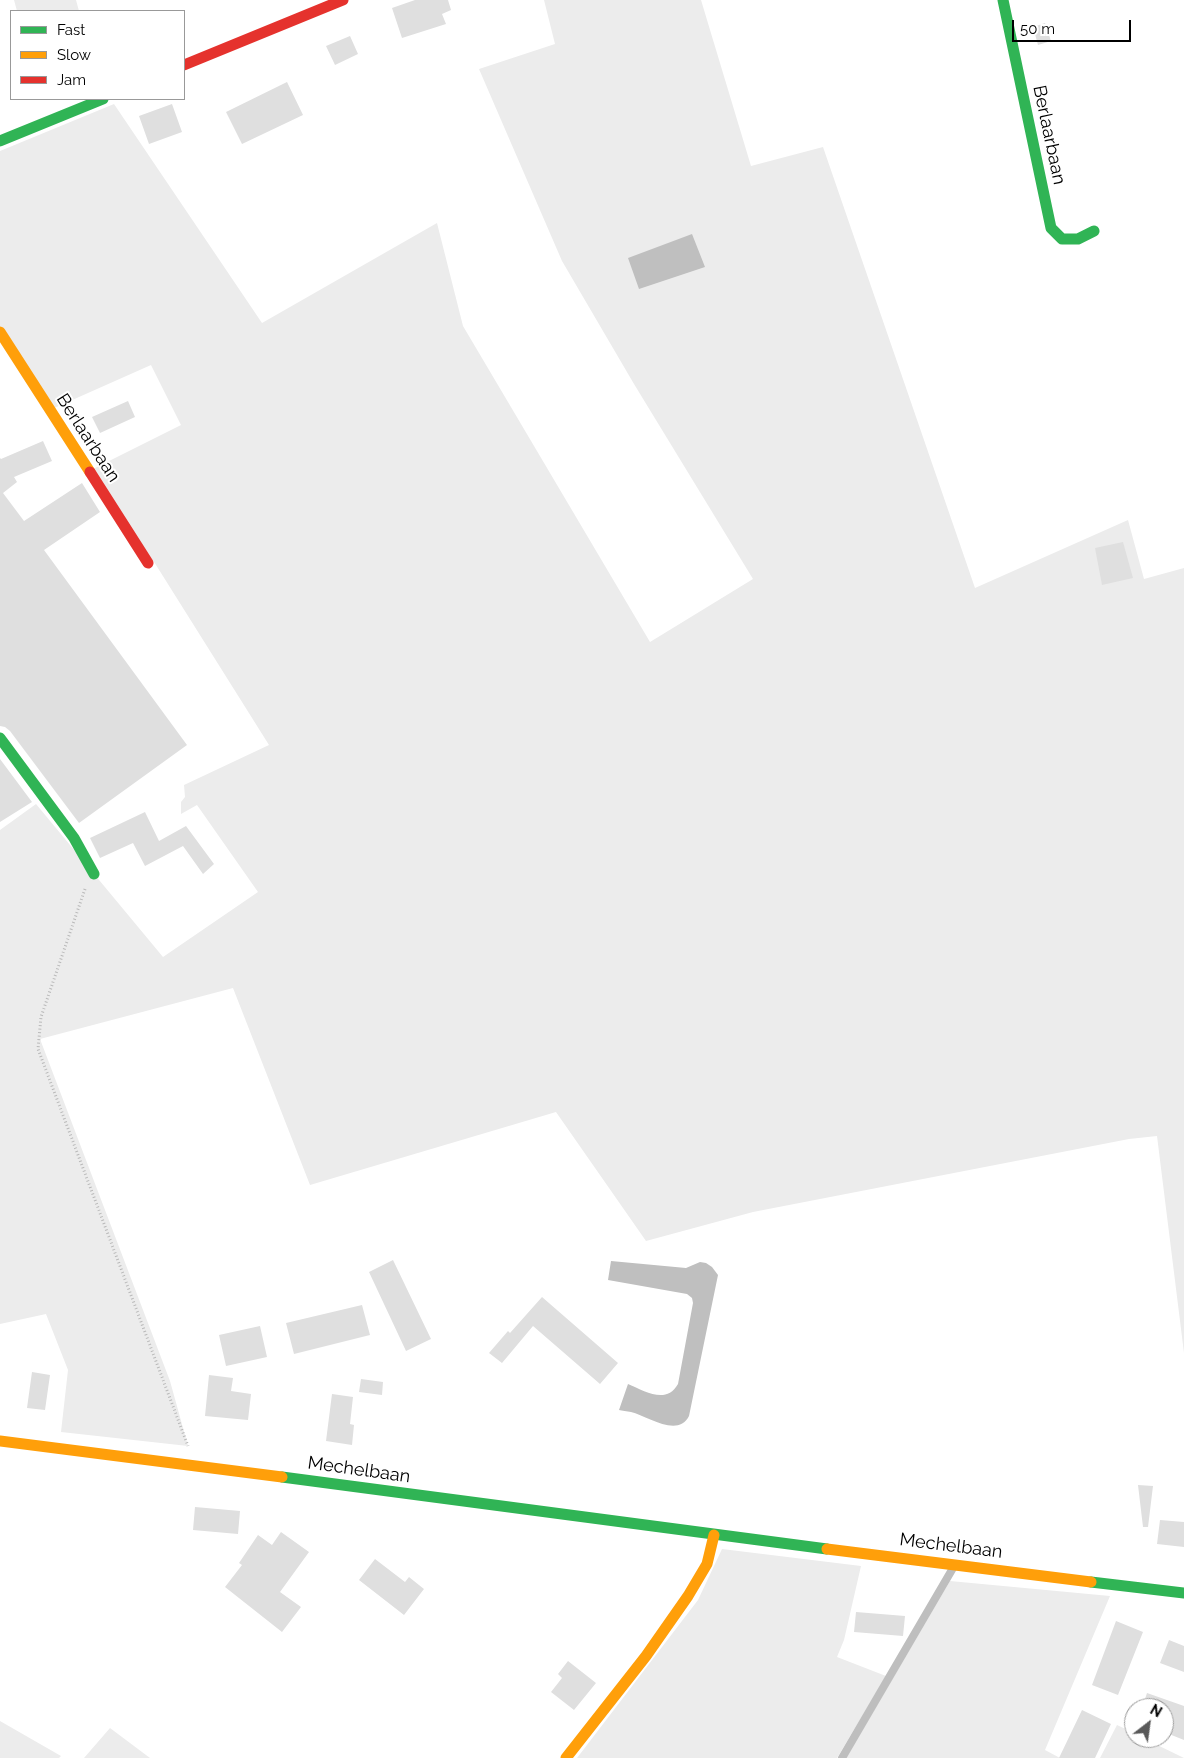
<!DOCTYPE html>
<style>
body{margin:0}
#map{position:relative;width:1184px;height:1758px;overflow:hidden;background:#fff;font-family:Raleway,sans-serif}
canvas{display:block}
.legend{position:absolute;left:10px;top:10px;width:175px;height:90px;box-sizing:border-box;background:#fff;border:1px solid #999;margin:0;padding:6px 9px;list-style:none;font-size:15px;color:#000}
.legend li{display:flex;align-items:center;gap:10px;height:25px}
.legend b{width:25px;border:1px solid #999}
.north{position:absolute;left:1124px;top:1698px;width:50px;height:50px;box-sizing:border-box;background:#fff;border:1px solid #999;border-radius:50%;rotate:30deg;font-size:14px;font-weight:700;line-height:20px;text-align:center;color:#000}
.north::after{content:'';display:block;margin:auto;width:18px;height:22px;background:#595959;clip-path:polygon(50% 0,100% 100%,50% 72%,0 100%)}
.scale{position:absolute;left:1012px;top:20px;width:119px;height:22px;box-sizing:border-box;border:2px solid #000;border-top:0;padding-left:6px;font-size:15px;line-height:18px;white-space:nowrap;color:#000;-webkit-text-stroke:4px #fff;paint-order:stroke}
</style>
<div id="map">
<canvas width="1184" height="1758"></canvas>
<ul class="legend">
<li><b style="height:6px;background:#30b455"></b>Fast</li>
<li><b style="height:6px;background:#ff9f0a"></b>Slow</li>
<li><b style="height:6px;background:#e5322d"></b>Jam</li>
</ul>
<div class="north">N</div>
<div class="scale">50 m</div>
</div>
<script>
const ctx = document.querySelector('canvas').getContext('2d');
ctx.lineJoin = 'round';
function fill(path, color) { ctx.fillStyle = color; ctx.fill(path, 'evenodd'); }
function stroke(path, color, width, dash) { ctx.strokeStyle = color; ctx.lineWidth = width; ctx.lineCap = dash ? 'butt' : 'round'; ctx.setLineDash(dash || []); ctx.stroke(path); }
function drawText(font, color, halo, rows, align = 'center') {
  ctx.font = font + ' Raleway,sans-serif'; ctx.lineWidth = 4; ctx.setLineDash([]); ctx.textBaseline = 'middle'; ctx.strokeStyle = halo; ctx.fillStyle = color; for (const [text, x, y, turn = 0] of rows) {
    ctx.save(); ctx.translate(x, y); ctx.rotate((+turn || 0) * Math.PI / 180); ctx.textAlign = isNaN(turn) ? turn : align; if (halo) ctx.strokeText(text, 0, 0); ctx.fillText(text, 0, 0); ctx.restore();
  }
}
fill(new Path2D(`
 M14 0H76L79 11H17Z
 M544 0H701L751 166 823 147 975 588 1128 520 1144 579 1184 568V1353L1157 1136 1129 1139 753 1212 646 1241 556 1112 310 1185 233 988 40 1039 170 1381 188 1446 61 1432 68 1370 46 1314 0 1324V830L36 804 163 957 258 892 197 805 181 814V802L185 797 184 785 269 745 156 565 91 470 181 425 151 365 52 409 0 327V151L114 104 262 323 437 223 463 326 650 642 753 579 634 384 562 261 479 69 555 44Z
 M722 1549 861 1566 844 1640 837 1657 886 1676 837 1758H577L698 1600Z
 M950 1581 1110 1596 1045 1750 1060 1758H846Z
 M0 1721 61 1756 59 1758H0Z
 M1117 1725 1134 1733V1738H1143L1184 1758H1100Z
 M110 1728 150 1758H84Z`), '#ececec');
fill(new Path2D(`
 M692 234 705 267 639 289 628 258Z
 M611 1261 686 1268 700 1262 706 1263 712 1267 718 1275 689 1416C678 1438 647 1416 631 1412 627 1411 622 1411 619 1410L628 1384C645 1391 666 1405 678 1384L693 1303 692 1298 687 1294 608 1280Z`), '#bfbfbf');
fill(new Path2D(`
 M415 0H448L451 10 442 14 446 24 402 38 392 8Z
 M1045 23 1051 41 1038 45 1033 27Z
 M350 36 358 54 335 65 326 46Z
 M287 82 303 115 242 144 226 112Z
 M172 104 182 132 149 144 139 116Z
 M128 401 135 417 100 433 92 417Z
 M43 441 52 461 14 477 17 482 3 493 24 521 82 483 100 512 44 550 187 745 79 823 10 731 5 727 0 726V458L1 459Z
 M1123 542 1133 578 1102 585 1095 548Z
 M0 759 32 802 0 822Z
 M145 812 159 841 186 826 214 864 203 874 183 846 145 866 133 843 100 858 90 838Z
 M393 1260 431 1339 406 1351 369 1272Z
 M542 1297 618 1363 600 1384 533 1326 502 1363 489 1353 508 1331 510 1333Z
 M362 1305 370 1335 294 1354 286 1323Z
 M260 1326 267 1357 226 1366 219 1335Z
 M32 1372 50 1375 45 1410 27 1408Z
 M209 1375 233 1378 231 1391 251 1394 248 1420 205 1416Z
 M361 1379 383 1382 382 1395 359 1392Z
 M332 1394 353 1397 350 1424 354 1425 352 1445 326 1441Z
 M1138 1485 1153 1486 1148 1527H1143Z
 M195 1507 240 1511 238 1534 193 1530Z
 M1160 1520 1184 1522V1547L1157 1544Z
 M281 1532 309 1552 280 1592 301 1607 282 1632 225 1587 242 1565 239 1563 258 1535 272 1545Z
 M375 1559 405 1582 409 1577 424 1589 404 1615 359 1580Z
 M856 1612 905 1616 903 1636 854 1632Z
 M1116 1621 1143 1632 1118 1695 1092 1685Z
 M1169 1640 1184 1646V1672L1160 1663Z
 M568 1661 596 1683 574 1710 551 1692 562 1678 558 1674Z
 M1147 1693 1184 1706V1740L1164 1732V1708H1142Z
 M1082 1710 1111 1724 1095 1758H1059Z`), '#dfdfdf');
stroke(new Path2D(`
 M85 889 41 1017 38 1049 188 1446`), '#b9b9b9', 3, [1, 2.5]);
stroke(new Path2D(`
 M842 1758 953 1568`), '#bebebe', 8);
stroke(new Path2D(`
 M1003 0 1051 228 1062 239H1078L1094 231
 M0 141 103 99
 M0 738 74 838 94 874
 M282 1477 827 1549
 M1091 1582 1184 1593`), '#30b455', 11);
stroke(new Path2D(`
 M0 332 90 472
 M0 1441 282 1477
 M827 1549 1091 1582
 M566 1758 646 1656 688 1596 707 1564 714 1535`), '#ff9f0a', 11);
stroke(new Path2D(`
 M184 65 343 0
 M90 472 148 563`), '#e5322d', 11);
drawText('18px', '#000', '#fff', [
 ["Berlaarbaan",1049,135,78],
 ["Berlaarbaan",88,438,57],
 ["Mechelbaan",359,1470,8],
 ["Mechelbaan",951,1546,7]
]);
</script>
